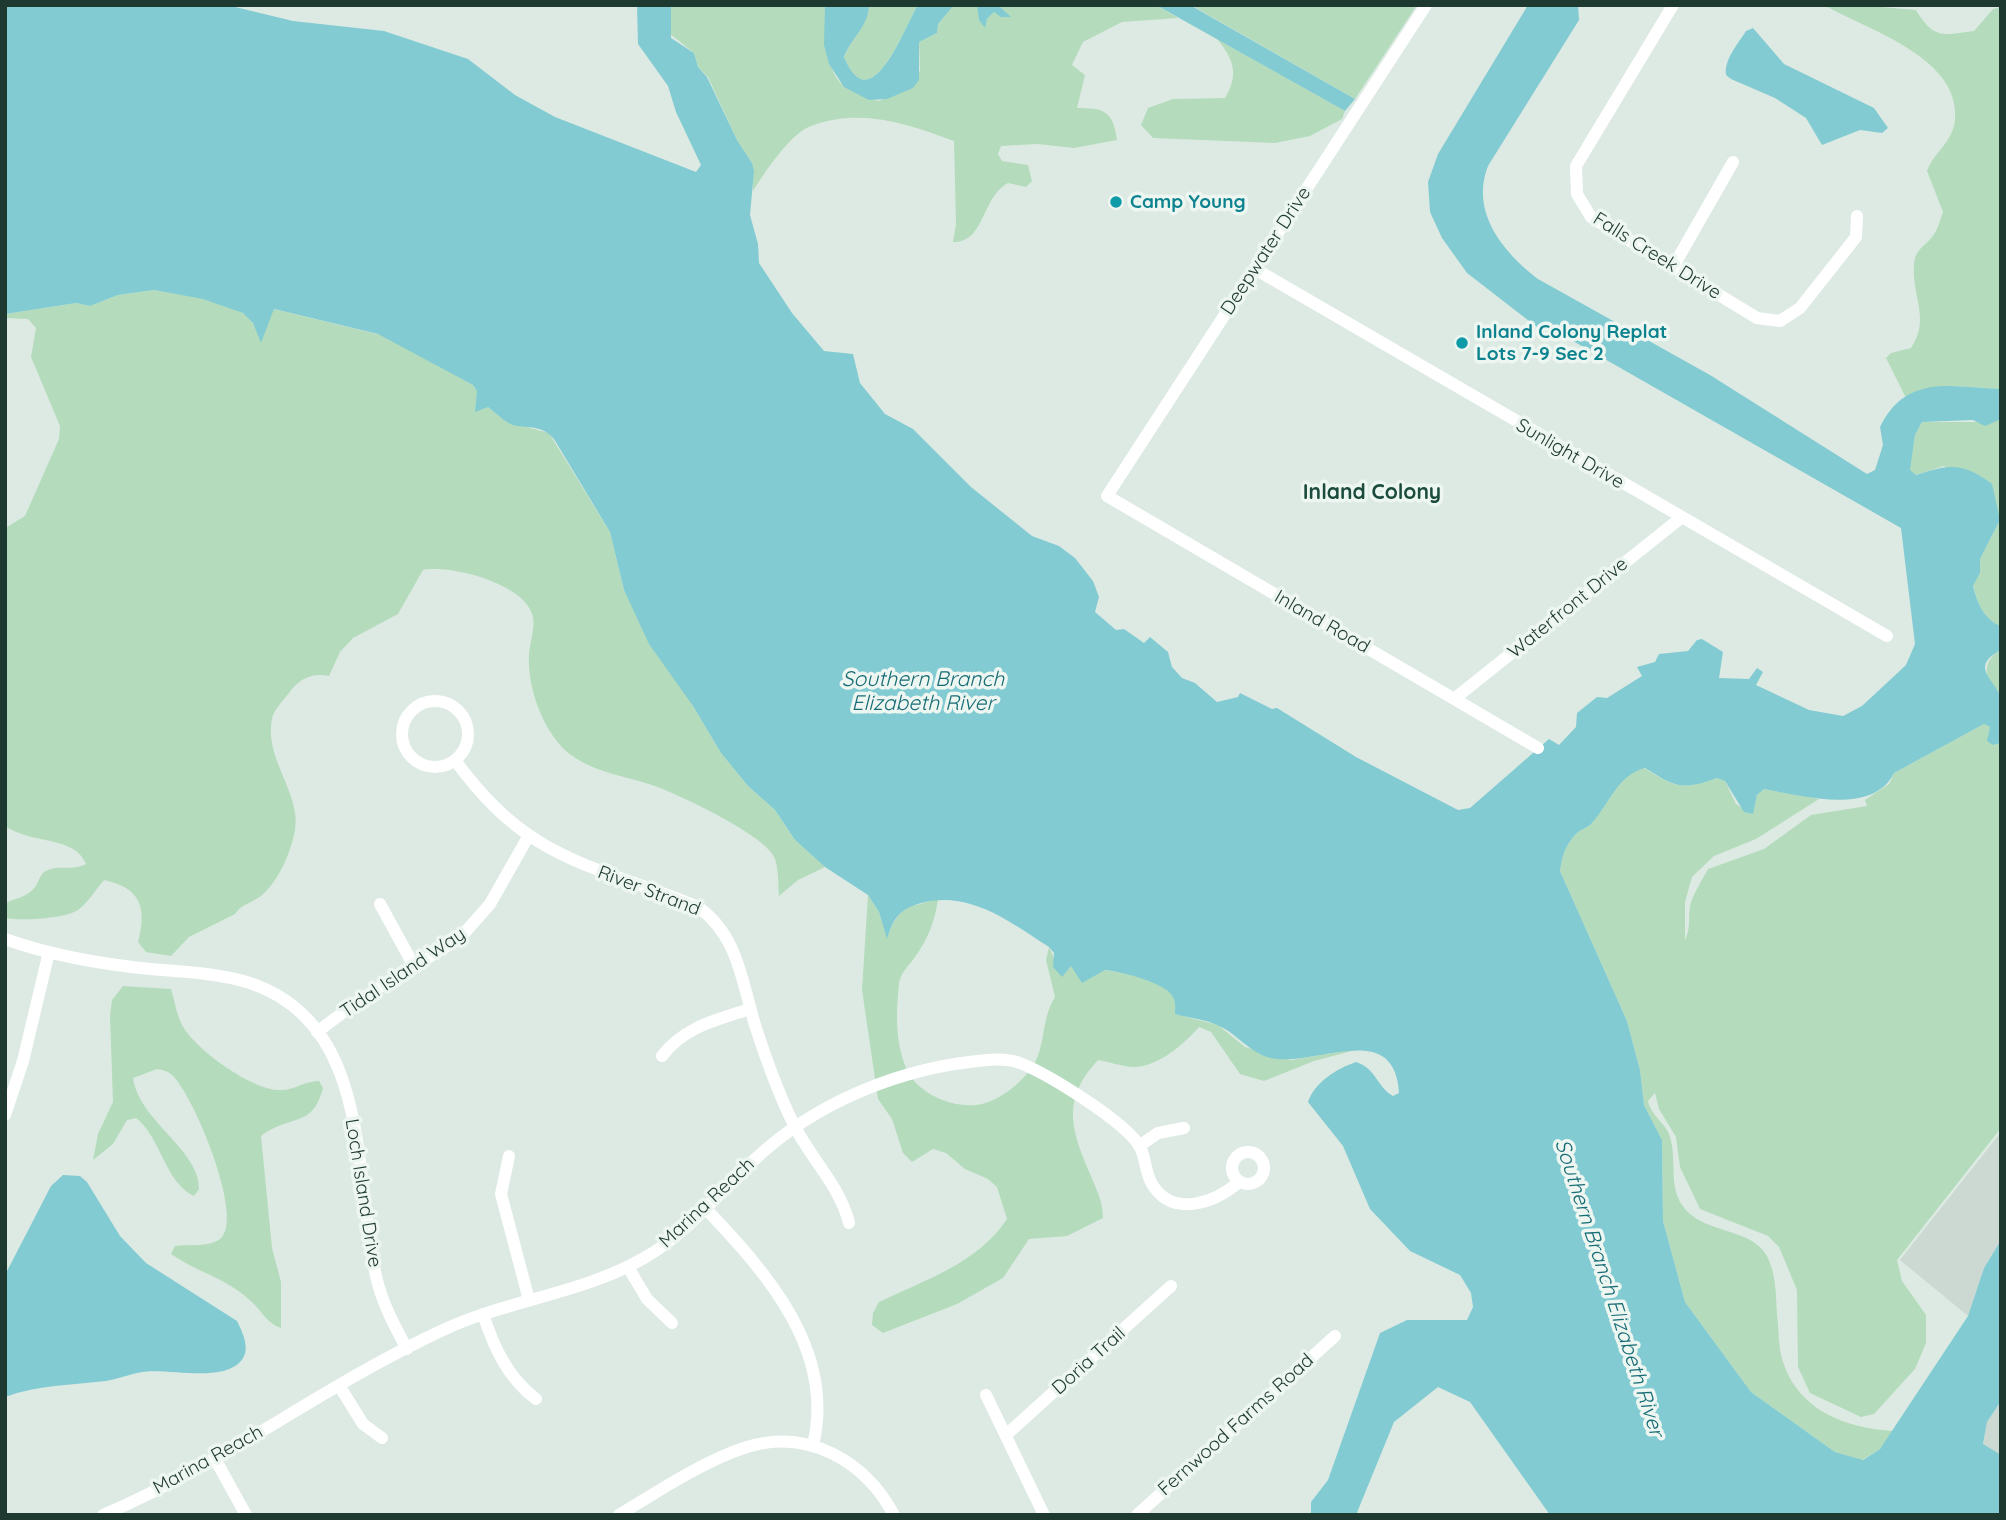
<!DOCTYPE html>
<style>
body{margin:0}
#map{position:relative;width:2006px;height:1520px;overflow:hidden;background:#ddeae3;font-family:Quicksand,sans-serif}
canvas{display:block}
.frame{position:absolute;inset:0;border:7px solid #1e3930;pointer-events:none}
</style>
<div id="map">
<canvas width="2006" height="1520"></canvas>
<div class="frame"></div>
</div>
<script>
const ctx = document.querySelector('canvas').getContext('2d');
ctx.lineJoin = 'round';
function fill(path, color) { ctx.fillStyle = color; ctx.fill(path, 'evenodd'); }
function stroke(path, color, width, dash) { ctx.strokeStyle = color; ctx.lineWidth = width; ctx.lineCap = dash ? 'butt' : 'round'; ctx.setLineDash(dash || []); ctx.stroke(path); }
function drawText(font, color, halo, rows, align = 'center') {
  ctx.font = font + ' Quicksand,sans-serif'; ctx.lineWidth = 7; ctx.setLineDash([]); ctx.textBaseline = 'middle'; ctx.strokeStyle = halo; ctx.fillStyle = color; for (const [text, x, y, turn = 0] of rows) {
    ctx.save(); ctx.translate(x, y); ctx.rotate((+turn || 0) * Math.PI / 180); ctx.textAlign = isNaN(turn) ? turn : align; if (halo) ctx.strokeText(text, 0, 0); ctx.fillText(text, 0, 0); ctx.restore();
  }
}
fill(new Path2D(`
 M2001 1132V1240L1984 1268 1968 1316 1900 1260Z
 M2001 1401V1455L1983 1445 1987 1422Z`), '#cbd9d2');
fill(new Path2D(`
 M671 5H825C825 28 824 75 847 88 856 94 868 97 878 101L913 88 920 70 919 42 937 33 938 24 954 5H977L985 27 987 19 994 12 1010 17 998 5H1156L1178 18 1122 22 1083 42 1072 65 1085 75 1077 108C1105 108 1113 111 1117 140L1074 148 1038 144 1001 146 998 154 1002 161 1028 165 1032 181 1026 187 1008 183C981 198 985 243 953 242L956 224 954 141C908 124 861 107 811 126 790 134 765 172 753 191L752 163 737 140 708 77 698 67 694 53 669 33Z
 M869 5H918C906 23 871 123 844 58 851 38 868 26 869 5Z
 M1191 5H1417L1355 99Z
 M1824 5C1856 5 1885 7 1916 10 1934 40 1943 35 1974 31L1993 9 2001 7V389C1964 388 1941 380 1906 398L1886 358 1891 353 1911 348C1931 319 1911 295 1914 263 1915 250 1925 246 1932 237 1938 230 1940 220 1943 212L1927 171C1934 152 1953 142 1955 120 1961 57 1867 30 1824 5Z
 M1217 39 1345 111 1342 119 1310 136 1275 143 1153 138 1141 125 1148 108 1173 99 1225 98C1239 75 1234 59 1217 39Z
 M154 290C179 295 223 299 244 314 254 321 257 332 261 342L273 309 385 336 473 385 488 407 505 421 549 433 610 532 624 590 721 753 748 786 775 810 795 840 825 867 798 880 779 896C778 885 779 871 775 859 768 836 679 795 655 786 626 776 590 772 566 751 542 729 527 686 529 654 530 643 535 628 533 617 527 584 450 564 423 570L398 614 353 638 340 652 329 676C313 672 298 679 289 693 284 699 276 708 273 715 261 756 302 793 295 830 291 852 279 881 261 896 252 903 241 904 235 914L189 937 171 956 146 952 138 942C147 908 141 888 104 880 96 889 87 904 78 910 64 919 20 921 5 918V903C15 899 29 896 35 887 40 880 39 874 48 870 60 865 73 871 86 864 74 835 33 845 5 826V528L25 516 59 439 60 426 31 357 36 328 28 319 5 318V314L76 303 90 306 118 295Z
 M2001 419V626C1984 621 1977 602 1973 585L1980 573V559L2000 520 1944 466 1915 475 1909 471 1915 435 1922 422H1991Z
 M2001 650V696C1984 682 1980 661 2001 650Z
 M1984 724 1990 727 1993 745 2001 743V1128L1897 1260 1902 1281 1926 1315V1343L1915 1369 1874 1414 1861 1417 1810 1393 1798 1367 1797 1290 1779 1247 1768 1236 1700 1209 1680 1167 1676 1137 1659 1109 1655 1093 1648 1101C1651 1116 1666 1123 1670 1137 1679 1167 1663 1197 1697 1219 1718 1232 1755 1233 1767 1256 1776 1273 1776 1296 1777 1314 1779 1329 1778 1348 1783 1362 1799 1411 1846 1428 1893 1431L1880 1449 1862 1460 1835 1452 1751 1392 1685 1302 1663 1221 1662 1140 1644 1105 1640 1070 1627 1021 1560 871C1562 856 1566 843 1578 832 1582 829 1589 827 1592 823 1609 805 1617 775 1644 768 1675 787 1681 791 1717 778L1725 781 1736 804 1752 814 1757 795 1764 789 1819 799 1756 839 1714 856 1692 877 1685 902V940C1691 928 1688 918 1690 906 1693 893 1702 881 1708 869L1764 849 1811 815 1867 806 1865 800 1889 784 1894 773Z
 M868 895 879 912 887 938C899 906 906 908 938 899 935 921 928 939 915 957 909 966 900 973 899 984 896 1012 895 1041 906 1068 917 1094 954 1110 982 1104 999 1100 1015 1087 1026 1075 1048 1052 1039 1022 1055 997L1046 960 1049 947 1062 976 1071 966C1094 969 1163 974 1174 998 1176 1003 1175 1009 1175 1014L1218 1025 1245 1047 1291 1060 1363 1048 1314 1061 1264 1081 1240 1074 1211 1032 1199 1027C1184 1044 1157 1068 1132 1067 1121 1066 1109 1062 1098 1060 1061 1100 1071 1129 1091 1176 1097 1191 1103 1202 1103 1218L1067 1236 1029 1239 1003 1278 957 1304 883 1333 872 1325 873 1313 879 1302C925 1280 978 1263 1007 1219L997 1187 988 1179 965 1169 946 1153 933 1149 912 1162 903 1153 892 1119 878 1099 862 990Z
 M123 986 171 989C175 1002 177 1019 185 1030 200 1052 251 1089 278 1090 294 1091 304 1081 319 1081L323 1088C312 1129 292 1113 261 1136L272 1248 281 1282V1328C267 1323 263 1313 253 1303 226 1277 200 1274 171 1254L175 1246C189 1244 212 1248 222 1237 243 1214 193 1094 172 1075 168 1071 162 1070 157 1069L133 1078C139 1121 200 1150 199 1189L194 1196C165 1183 161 1137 136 1118L127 1120 113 1144 93 1160 98 1134 113 1102 110 1016 112 1000Z`), '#b4dcbc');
fill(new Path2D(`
 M5 5H227L293 21 384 31 468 59 515 95 555 117 696 172 701 165 676 112 668 86 638 44 637 5H671V38L694 53 698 67 707 77 737 140 752 163 754 171 750 215 758 244 759 263 792 313 824 351 853 354 860 383 885 414 913 429 971 487 1032 536 1059 546 1075 558 1093 581 1099 597 1095 612 1116 630 1124 629 1144 643 1150 637 1168 652 1172 667 1182 678 1195 683 1217 702 1238 697 1240 693 1272 709 1277 708 1356 757 1458 810 1470 808 1549 739 1559 745 1576 727 1577 713 1597 697 1607 698 1642 676 1637 667 1655 662 1659 654 1688 651 1697 640 1702 639 1723 652 1719 678 1749 679 1757 668 1763 672 1756 685 1809 710 1843 716 1862 706 1906 665 1915 644 1901 528 1552 329 1542 331 1467 273 1442 238 1430 212 1428 182 1438 154 1528 5H1578L1579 20 1488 166C1470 212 1503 252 1538 279L1710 375 1867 474 1875 470 1883 445 1880 427C1906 373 1953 387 2001 389V419L1985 426 1973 420 1922 422 1915 435 1910 470 1916 475C1949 464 1963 462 1992 484L2000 520 1980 559V573L1973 586C1977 602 1984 620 2001 626V650C1968 667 1996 680 2001 698 2004 711 2001 729 2001 743L1993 745 1987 741 1990 727 1984 724 1894 773C1873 816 1803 796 1764 789L1757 795 1753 814 1744 812 1725 781 1717 778C1682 791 1675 787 1645 768 1617 775 1609 805 1592 823 1589 827 1582 829 1578 832 1566 843 1562 856 1560 871L1627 1021 1640 1070 1644 1105 1662 1140 1663 1221 1685 1302 1751 1392 1835 1452 1863 1460 1880 1449 1968 1316 1984 1268 2001 1240V1401L1987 1422 1983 1444 2001 1455V1515H1550L1470 1402 1438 1387 1394 1422 1356 1515H1311V1502L1328 1480 1380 1333 1407 1320H1467L1473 1307 1471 1293 1460 1275 1410 1251 1370 1209 1343 1146 1308 1102C1315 1082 1336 1069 1356 1062 1377 1069 1376 1086 1393 1096L1399 1093C1395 1017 1314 1068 1271 1058 1249 1053 1237 1033 1217 1025 1204 1019 1189 1018 1175 1014 1175 1008 1176 1002 1173 997 1165 982 1122 972 1105 970L1082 983 1071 966 1062 977 1053 967 1054 953 1049 947C1010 922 970 890 921 903 899 910 894 917 887 939L879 912 868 895 825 867 795 840 775 810 748 786 721 753 693 706 649 644 624 590 610 532 554 439C543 426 532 428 517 426 506 424 497 414 488 407L475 412 477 391 473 385 378 334 274 309 261 343 253 323 243 313 203 299 154 290 118 295 90 306 76 303 5 314Z
 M825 5H869C869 26 851 38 844 57 871 124 906 23 918 5H954L938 24 937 33 919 42V80L913 88 887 99 869 100 844 87 829 64 824 45Z
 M977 5H998L1011 17H1001L994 12 987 19 985 28 979 20Z
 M1156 5H1190L1355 99 1345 111Z
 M1753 28 1784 64 1874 108 1888 128 1882 133 1860 130 1822 145 1806 118 1775 98 1731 79 1726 75C1724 59 1738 44 1746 31Z
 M63 1175 80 1176 87 1182 120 1236 146 1263 237 1321C243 1333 251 1350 241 1361 222 1383 169 1368 142 1372 130 1374 118 1379 106 1381 72 1385 37 1385 5 1397V1275L51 1186Z`), '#82cbd2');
stroke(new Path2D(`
 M1426 5 1107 496 1538 748
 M1673 5 1576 166 1577 194 1591 217 1757 318 1780 321 1800 308 1856 237 1857 216
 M1673 267 1733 162
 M1255 269 1887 636
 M1454 699 1682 517
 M402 734a33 33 0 1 1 66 0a33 33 0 1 1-66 0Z
 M455 760C528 862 591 863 698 907 738 935 742 982 755 1025 766 1059 778 1093 794 1125 811 1159 840 1186 849 1223
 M380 904 414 966
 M5 939C52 956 101 964 150 969 183 972 218 973 250 983 373 1024 353 1176 376 1276 382 1303 394 1325 407 1349
 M317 1032 361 999 460 938 490 904 528 837
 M662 1056C684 1027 716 1020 750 1009
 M5 1115 23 1061 49 952
 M1139 1146 1158 1133 1184 1128
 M1232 1168a16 16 0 1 1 32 0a16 16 0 1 1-32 0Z
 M509 1156 501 1194 529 1300
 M706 1209C767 1273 836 1351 813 1445
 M628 1267 647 1299 672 1323
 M483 1314C494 1348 508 1378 536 1399
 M340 1387 363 1424 382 1438
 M986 1395 1044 1515
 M1006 1435 1171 1286
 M214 1457 246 1515
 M103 1515C222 1465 326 1384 443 1330 507 1300 582 1294 644 1258 687 1234 717 1194 753 1161 815 1102 902 1067 987 1060 999 1059 1009 1059 1020 1063 1048 1074 1126 1122 1140 1147 1146 1158 1145 1173 1152 1184 1173 1219 1216 1202 1239 1182
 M619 1515C657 1492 705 1460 747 1447 808 1428 865 1461 894 1515
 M1137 1515 1335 1336`), '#fff', 12);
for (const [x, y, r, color] of [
 [1116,202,7,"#0f9aa8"],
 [1462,343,7,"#0f9aa8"]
]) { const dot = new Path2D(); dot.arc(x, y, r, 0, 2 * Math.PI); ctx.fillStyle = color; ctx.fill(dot); stroke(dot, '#edf6f1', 2.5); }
drawText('bold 19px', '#0d838f', '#edf6f1', [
 ["Camp Young",1130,202],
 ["Inland Colony Replat",1476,332],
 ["Lots 7-9 Sec 2",1476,354]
], 'left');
drawText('19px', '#1e3930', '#edf6f1', [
 ["Deepwater Drive",1266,251,-57],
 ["Falls Creek Drive",1657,256,32],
 ["Sunlight Drive",1570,454,30],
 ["Waterfront Drive",1568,608,-39],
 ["Inland Road",1322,622,30],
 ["River Strand",649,891,21],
 ["Tidal Island Way",403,973,-34],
 ["Loch Island Drive",363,1193,81],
 ["Marina Reach",707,1203,-43],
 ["Doria Trail",1089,1361,-42],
 ["Fernwood Farms Road",1236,1425,-42],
 ["Marina Reach",208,1460,-29]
]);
drawText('bold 21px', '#1a4b3c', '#edf6f1', [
 ["Inland Colony",1372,493]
]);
drawText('italic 21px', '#176d76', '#edf6f1', [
 ["Southern Branch",923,680],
 ["Elizabeth River",923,704],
 ["Southern Branch Elizabeth River",1609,1288,72]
]);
</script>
